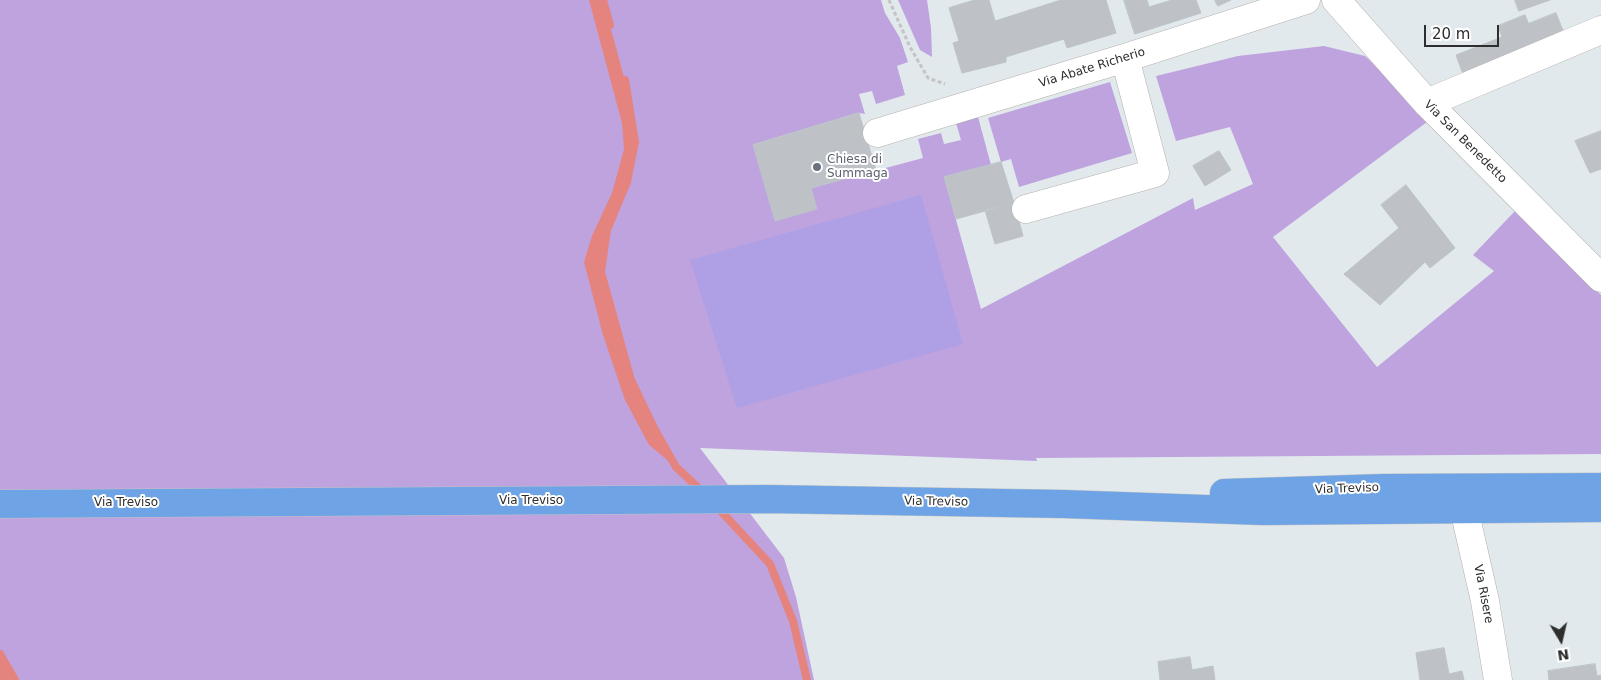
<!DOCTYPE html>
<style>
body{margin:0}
#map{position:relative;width:1601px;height:680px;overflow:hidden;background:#e2e9ed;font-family:"DejaVu Sans",sans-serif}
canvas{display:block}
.north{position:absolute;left:1536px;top:615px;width:50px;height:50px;-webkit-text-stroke:4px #fff;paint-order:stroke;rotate:171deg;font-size:14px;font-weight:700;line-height:20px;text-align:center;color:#2e2e2e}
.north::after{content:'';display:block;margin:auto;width:18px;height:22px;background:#2e2e2e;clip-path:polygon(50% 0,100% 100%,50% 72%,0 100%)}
.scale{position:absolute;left:1424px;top:25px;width:75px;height:22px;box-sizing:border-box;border:2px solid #2e2e2e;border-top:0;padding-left:6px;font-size:15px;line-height:18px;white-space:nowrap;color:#2e2e2e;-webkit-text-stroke:4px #fff;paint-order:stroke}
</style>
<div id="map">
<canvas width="1601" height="680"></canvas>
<div class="north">N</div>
<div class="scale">20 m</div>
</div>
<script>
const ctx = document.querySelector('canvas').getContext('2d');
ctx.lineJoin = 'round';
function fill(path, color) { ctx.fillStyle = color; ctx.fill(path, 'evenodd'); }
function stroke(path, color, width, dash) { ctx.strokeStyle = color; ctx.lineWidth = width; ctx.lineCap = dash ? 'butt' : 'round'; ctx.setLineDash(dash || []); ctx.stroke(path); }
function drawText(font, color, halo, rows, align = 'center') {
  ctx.font = font + ' "DejaVu Sans",sans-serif'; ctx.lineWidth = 4; ctx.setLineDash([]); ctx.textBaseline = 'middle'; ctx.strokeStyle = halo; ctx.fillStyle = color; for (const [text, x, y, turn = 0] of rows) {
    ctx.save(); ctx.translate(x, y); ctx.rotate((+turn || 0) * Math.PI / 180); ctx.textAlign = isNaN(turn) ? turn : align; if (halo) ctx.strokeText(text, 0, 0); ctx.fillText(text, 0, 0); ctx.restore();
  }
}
fill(new Path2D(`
 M0 0H881L885 13 900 38 908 62 897 66 905 95 876 104 872 91 859 94 865 114 859 113 753 145 811 188 923 158 918 139 941 133 944 144 961 140 956 123 978 117 991 165 944 177 981 309 1193 198 1195 210 1253 184 1230 127 1176 141 1156 76 1238 56 1324 46 1365 56 1431 119 1273 237 1377 367 1494 271 1473 255 1515 211 1601 295V454L1036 458 1037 461 700 448 784 558 796 597 814 680H0Z
 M898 0H927L931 28 932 57 920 50Z
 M1110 82 1132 153 1019 187 1011 159 1001 162 988 118Z`), '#bea3df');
fill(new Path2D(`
 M921 195 963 344 737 408 690 260Z`), '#afa0e5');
fill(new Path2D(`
 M589 0H603L627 88 635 142 627 182 607 230 601 272 631 380 655 430 676 467 649 445 625 400 603 335 584 262 592 236 612 193 624 149 622 123Z
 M0 654 15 680H0Z`), '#e5847f');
stroke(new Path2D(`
 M603 0 610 25
 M625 80 635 142 627 182 607 230 601 272 631 380 655 430 676 467 704 493
 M717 507 770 564 793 621 807 680
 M0 654 15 680`), '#e5847f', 8);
const building = new Path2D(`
 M975 0H989L995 21 1061 0H1106L1116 33 1067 48 1064 39 1006 57V62L962 73 953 43 959 41 949 8Z
 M1124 0H1147L1149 7 1172 0H1196L1201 13 1135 34Z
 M1215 0H1231L1218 6Z
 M1515 0H1550L1519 11Z
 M1556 13 1564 33 1537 44 1528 24Z
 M1525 15 1537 44 1463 74 1456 55 1502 37 1498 26Z
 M859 113 876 170 811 188 817 209 775 221 753 145Z
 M1601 131V169L1590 173 1575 141Z
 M1219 151 1231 170 1205 186 1193 166Z
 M1001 162 1014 203 956 219 944 177Z
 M1406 185 1455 248 1430 268 1425 262 1380 305 1344 274 1399 228 1381 205Z
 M1014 203 1023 236 995 244 985 210Z
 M1444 648 1449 674 1462 671 1464 680H1420L1416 653Z
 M1190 657 1192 670 1213 666 1215 680H1160L1158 662Z
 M1595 664 1597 676 1601 675V680H1549L1548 671Z`);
fill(building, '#bec2c6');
stroke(building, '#bbc3c9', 1);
const minor = new Path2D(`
 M1336 0 1427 103 1601 278
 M1427 103 1601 30
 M877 133 1125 58 1306 0
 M1026 209 1155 173 1125 58
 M1464 509 1485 601 1498 680`);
const major = new Path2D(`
 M1224 493 1384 488 1601 487
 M0 504 767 499 1063 504 1262 511 1601 508`);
stroke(minor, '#b5b1ab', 29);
stroke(major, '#c4c4c4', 29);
stroke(new Path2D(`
 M889 0 910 47 928 78 945 84`), '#c4c4c4', 3, [4, 2.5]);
stroke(minor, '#fff', 28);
stroke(major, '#6ea4e6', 28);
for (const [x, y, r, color] of [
 [817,167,5,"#6b7280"]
]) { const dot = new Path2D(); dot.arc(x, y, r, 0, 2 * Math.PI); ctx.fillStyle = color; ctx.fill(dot); stroke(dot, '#fff', 2); }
drawText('12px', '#2e2e2e', '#fff', [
 ["Via Abate Richerio",1092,68,-17],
 ["Via San Benedetto",1465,142,45],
 ["Via Treviso",1347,489,-2],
 ["Via Treviso",531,501],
 ["Via Treviso",936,502,1],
 ["Via Treviso",126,503],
 ["Via Risere",1483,594,79]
]);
drawText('12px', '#5b616d', '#fff', [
 ["Chiesa di",827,160],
 ["Summaga",827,174]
], 'left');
</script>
